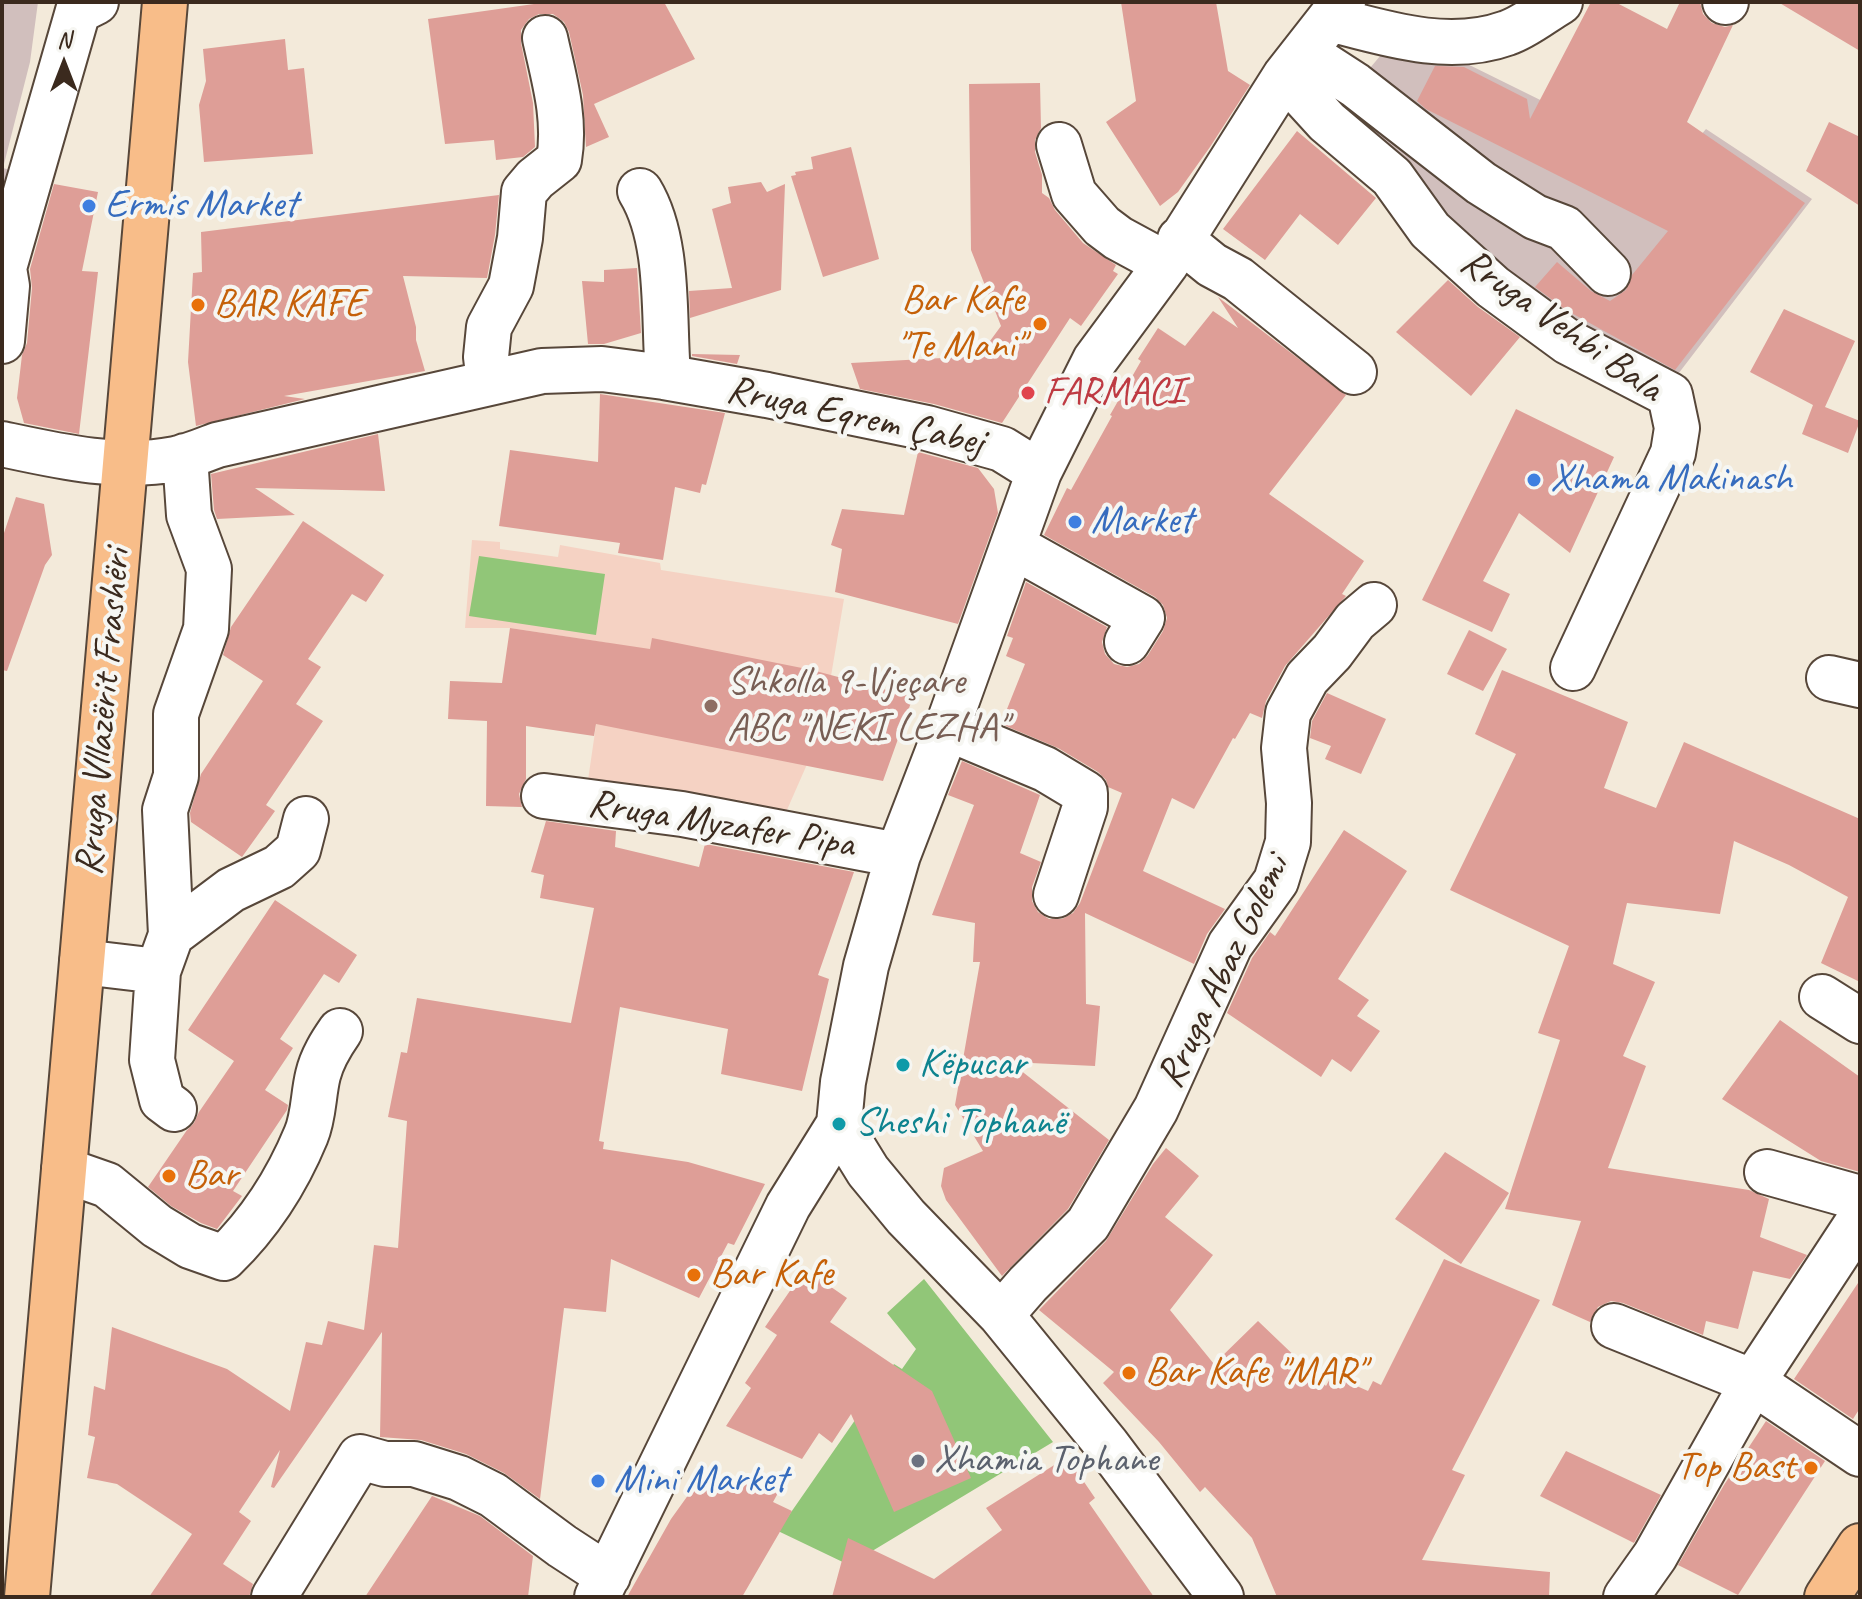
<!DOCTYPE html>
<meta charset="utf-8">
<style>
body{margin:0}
#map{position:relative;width:1862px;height:1599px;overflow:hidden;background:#f3eada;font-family:Caveat,sans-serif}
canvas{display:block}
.frame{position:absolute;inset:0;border:4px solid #3b2a1e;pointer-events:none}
.north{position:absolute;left:24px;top:24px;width:80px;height:80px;-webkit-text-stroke:6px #f6f6f2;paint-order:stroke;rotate:0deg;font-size:22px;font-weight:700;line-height:32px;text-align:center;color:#3b2a1e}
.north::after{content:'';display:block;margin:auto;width:28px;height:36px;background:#3b2a1e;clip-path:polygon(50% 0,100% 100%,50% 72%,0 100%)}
</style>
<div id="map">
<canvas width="1862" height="1599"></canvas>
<div class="frame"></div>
<div class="north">N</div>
</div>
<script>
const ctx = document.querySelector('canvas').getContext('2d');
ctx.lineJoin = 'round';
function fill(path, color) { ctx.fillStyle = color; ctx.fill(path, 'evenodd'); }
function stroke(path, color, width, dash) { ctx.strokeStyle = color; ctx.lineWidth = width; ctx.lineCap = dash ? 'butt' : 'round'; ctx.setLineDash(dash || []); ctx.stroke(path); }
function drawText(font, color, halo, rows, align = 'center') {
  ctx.font = font + ' Caveat,sans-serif'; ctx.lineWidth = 8; ctx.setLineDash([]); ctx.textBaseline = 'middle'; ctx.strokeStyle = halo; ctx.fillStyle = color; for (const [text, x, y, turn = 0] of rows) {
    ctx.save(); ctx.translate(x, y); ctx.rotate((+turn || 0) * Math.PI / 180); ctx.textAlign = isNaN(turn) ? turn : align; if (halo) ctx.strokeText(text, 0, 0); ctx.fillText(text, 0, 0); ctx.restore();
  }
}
fill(new Path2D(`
 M472 540 500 542V549L558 557 560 545 660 563 661 570 844 599 831 676 808 762 783 819 587 787 608 643 510 628H465Z`), '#f5d2c3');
fill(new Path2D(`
 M2 2H38L30 62 3 168 10 170 2 208Z
 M1391 43 1435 48 1678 168 1683 156 1706 129 1812 199 1672 382 1536 306 1333 112Z`), '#d1bfbd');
fill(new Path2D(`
 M479 556 605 574 596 635 469 616Z
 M924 1279 1053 1442 849 1565 778 1531 894 1364 902 1369 916 1349 887 1313Z`), '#91c678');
fill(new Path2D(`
 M548 2H664L695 59 594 104 609 137 586 147 583 95 569 32 564 22 553 14H539L529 19 521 30V43L533 103 535 147 523 157 496 160 494 140 445 144 428 19Z
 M1121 2H1216L1228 71 1250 85 1210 147 1178 192 1160 206 1106 122 1136 101Z
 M1591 2H1615L1667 29 1680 2H1700L1703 14 1712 23 1725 27 1733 25 1687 122 1805 203 1675 370 1566 310 1535 287 1557 262 1591 291 1610 301 1626 290 1632 275 1668 231 1426 109 1417 101 1435 66 1464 67 1527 99 1530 119Z
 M1778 2H1860V51Z
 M285 39 288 70 304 68 313 154 204 162 199 105 206 81 203 49Z
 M1040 83 1041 128 1035 140V152L1042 175V193L1049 198 1055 210 1083 243 1116 265 1113 271 1118 274 1081 326 1070 318 1002 423 934 404 860 389 851 363 979 356 1001 326 971 250 969 84Z
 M1829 122 1860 137V206L1806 171Z
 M1297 131 1376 198 1338 245 1300 214 1265 260 1223 229Z
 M851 147 879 259 823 277 791 176 796 175 795 172 813 169 811 157Z
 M761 182 767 192 785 184 781 290 690 318 689 291 732 288 712 209 731 203 728 187Z
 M54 184 98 192 82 271 98 272 79 434 24 423 17 398 22 355 27 343 32 288 30 269Z
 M499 195 495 235 487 278 403 276 416 327V340L425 371 284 396 305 399 196 426 188 362 193 273 202 272 201 232Z
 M637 268 641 333 604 344H588L582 281 604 282V270Z
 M1448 280 1478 307 1520 337 1471 396 1396 332Z
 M1218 297 1346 395 1269 494 1364 561 1342 594 1346 596 1285 666 1266 701 1262 718 1250 713 1235 739 1233 738 1194 809 1172 798 1143 871 1225 909 1207 934 1194 964 1085 913 1086 1004 1100 1006 1095 1066 1010 1062 1109 1140 1068 1209 1002 1276 946 1200 941 1186 944 1168 983 1151 955 1105 980 962H973L975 923 932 915 974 805 948 795 962 761 1040 795 1020 853 1041 862 1032 887V901L1038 912 1049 919H1062L1073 913 1080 903 1122 793 1108 787 1106 780 1098 772 1058 748 1001 724 1025 664 1006 656 1013 638 1007 636 1026 582 1107 627 1102 642 1105 654 1114 664 1127 667 1139 664 1148 655 1163 631 1167 618 1163 605 1155 597 1044 535 1067 488 1071 490 1112 416 1110 415 1141 361 1138 359 1158 328 1185 346 1213 311 1238 328Z
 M1784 309 1855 341 1825 407 1860 421 1848 453 1802 434 1813 405 1750 372Z
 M692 354 740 355 737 364 692 356Z
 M600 394 725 413 706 485 702 484 700 493 675 487 663 560 618 553 620 543 499 526 510 450 598 462Z
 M1516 409 1614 457 1570 553 1519 513 1483 581 1510 594 1492 632 1422 600Z
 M378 434 385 491 255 488 295 515 217 519 214 510 211 474Z
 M918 452 978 468 994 489 998 513 958 624 835 592 842 549 831 545 842 509 904 515Z
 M16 497 44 504 52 555 45 565 7 671 2 670V539Z
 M303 521 384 575 366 602 352 594 308 659 321 667 296 704 323 721 266 805 275 811 242 857 191 822 190 813 201 774 263 681 223 655 231 627Z
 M510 628 650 649 652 638 812 670 913 697 883 781 596 724 594 736 526 726V779L519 794 522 807 486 806 487 721 448 719 450 681 502 683Z
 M1469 630 1507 649 1483 691 1447 674Z
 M1502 670 1628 722 1604 788 1656 808 1684 742 1860 819V982L1821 963 1848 897 1789 865 1734 841 1720 914 1627 903 1613 964 1655 982 1623 1056 1646 1066 1608 1168 1749 1190 1769 1199 1760 1237 1807 1255 1790 1279 1753 1271 1738 1329 1706 1321 1703 1335 1623 1303 1611 1301 1598 1307 1590 1322 1552 1305 1581 1221 1505 1209 1560 1040 1538 1033 1569 946 1450 890 1516 754 1475 734Z
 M1327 693 1386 719 1361 774 1325 759 1331 746 1310 738 1312 721Z
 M546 821 616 831 615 847 699 867 705 844 854 872 818 975 829 979 802 1091 721 1074 728 1029 620 1007 599 1141 604 1142 603 1149 688 1162 765 1184 734 1245 728 1243 699 1298 611 1259 606 1312 564 1308 540 1499 504 1473 466 1454 421 1440 380 1437 382 1332 274 1488 271 1487 280 1450 239 1512 251 1521 223 1564 253 1584 249 1597H149L192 1534 117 1484 87 1478 95 1437 88 1435 94 1386 105 1390 112 1327 227 1369 290 1411 306 1342 322 1345 328 1321 364 1330 374 1245 398 1248 407 1121 388 1117 401 1052 407 1053 417 998 571 1023 594 908 540 898 544 875 531 872Z
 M1344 830 1407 871 1338 979 1369 1000 1357 1016 1380 1031 1351 1072 1332 1059 1321 1077 1227 1013 1252 958 1270 932 1275 936Z
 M275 900 357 955 339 983 324 974 280 1039 293 1048 265 1090 288 1105 287 1110 233 1191 242 1196 217 1229 201 1223 171 1206 148 1187 187 1130 194 1123 199 1112 234 1061 188 1030Z
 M1780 1020 1860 1077V1172L1821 1161 1722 1099Z
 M1166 1148 1199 1176 1165 1217 1213 1255 1170 1310 1214 1364 1258 1321 1326 1386 1332 1375 1368 1391 1373 1381 1381 1385 1444 1259 1540 1300 1452 1470 1465 1475 1422 1560 1550 1572 1549 1597H1277L1252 1538 1205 1487 1200 1492 1159 1442 1103 1383 1114 1372 1039 1310 1106 1241 1153 1164Z
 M1445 1152 1509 1193 1461 1264 1395 1219Z
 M805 1269 847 1298 830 1322 932 1391 971 1478 894 1512 851 1414 832 1443 819 1433 802 1459 726 1426 751 1388 745 1383 777 1335 765 1327Z
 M1860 1280V1408L1853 1419 1794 1379Z
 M1766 1421 1825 1461 1738 1595 1678 1565 1724 1485Z
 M1566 1451 1661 1495 1634 1543 1540 1496Z
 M1067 1457 1095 1498 1089 1503 1154 1597H832L848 1538 934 1579 1002 1530 986 1508Z
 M704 1473 778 1493 773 1502 792 1511 742 1597H627L671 1519Z
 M432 1496 480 1516 533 1556 528 1597H365Z`), '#de9e97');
const minor = new Path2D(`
 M1725 2H1726
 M1330 19C1387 34 1449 54 1507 33 1525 27 1543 12 1560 2
 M1304 52 1355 85 1481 183 1535 217 1564 228 1608 273
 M1285 76 1327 122 1392 177 1430 230 1493 287 1568 342 1670 395 1677 428 1673 453 1573 668
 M1059 145 1074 194 1102 226 1118 238 1166 264
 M640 191C668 237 664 306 667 359L664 377
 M1180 239 1212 265 1238 279 1354 372
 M2 341 7 286 4 268 78 11 96 2
 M489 382 486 357 489 327 511 286 520 238 524 192 535 179 559 160C566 118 554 79 545 38
 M2 444C58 456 118 470 175 459 190 456 204 450 217 445L542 371 602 369 664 377 767 395 927 428 1002 449 1039 472
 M1013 546 1142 618 1127 642
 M1829 678 1860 685
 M947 728 1045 769 1085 793V807L1056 895
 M544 796 682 814 898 855
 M171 935 231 890 279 867 298 850 306 819
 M82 962 158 971
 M1822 997 1860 1021
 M174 1109 162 1100 152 1060 158 971 171 935 165 810 176 776V714L206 629 209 569 189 515 185 456
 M839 1124 868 1171 906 1217 1001 1315 1107 1445 1221 1597
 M64 1170 107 1185 157 1226 190 1246 224 1258C259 1224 287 1181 306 1135 314 1116 313 1095 318 1075 322 1058 331 1044 340 1031
 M1767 1172 1860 1198
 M1001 1315 1028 1284 1088 1224 1156 1109 1230 945 1276 881 1288 842 1289 803 1284 748 1288 713 1307 678 1332 652 1355 621 1374 605
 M1614 1326 1753 1382 1860 1454
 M274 1597 360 1457 385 1464H414L459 1478 493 1495 562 1546 608 1576
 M597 1597 788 1206 839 1124 843 1082 866 966 898 855 947 728 1039 472 1095 360 1166 264 1285 76 1343 2
 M1626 1597 1655 1556 1753 1382 1860 1219`);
const major = new Path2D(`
 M27 1597 165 2
 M1827 1597 1860 1546`);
stroke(minor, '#57473a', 48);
stroke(major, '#57473a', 48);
stroke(minor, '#fff', 44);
stroke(major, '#f8bd89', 44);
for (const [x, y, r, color] of [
 [89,206,8,"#3f7fe0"],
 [198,305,8,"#e8710a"],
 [1040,324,8,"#e8710a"],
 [1028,393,8,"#e0444e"],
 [1534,480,8,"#3f7fe0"],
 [1075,522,8,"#3f7fe0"],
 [711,706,8,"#8d6e63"],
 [903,1065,8,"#0f9aa8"],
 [839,1124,8,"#0f9aa8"],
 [169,1176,8,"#e8710a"],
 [694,1275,8,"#e8710a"],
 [1129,1373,8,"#e8710a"],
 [918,1461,8,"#6b7280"],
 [1811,1468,8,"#e8710a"],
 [598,1481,8,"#3f7fe0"]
]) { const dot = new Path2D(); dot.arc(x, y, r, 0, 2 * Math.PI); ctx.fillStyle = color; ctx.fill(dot); stroke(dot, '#f6f6f2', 3); }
drawText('40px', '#366cbe', '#f6f6f2', [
 ["Ermis Market",105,206],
 ["Xhama Makinash",1550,480],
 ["Market",1091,522],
 ["Mini Market",614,1481]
], 'left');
drawText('40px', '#c56008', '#f6f6f2', [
 ["Bar Kafe",1024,301,"right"],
 ["\"Te Mani\"",1024,347,"right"],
 ["BAR KAFE",214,305],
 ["Bar",185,1176],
 ["Bar Kafe",710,1275],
 ["Bar Kafe \"MAR\"",1145,1373],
 ["Top Bast",1795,1468,"right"]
], 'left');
drawText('40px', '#3b2a1e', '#f6f6f2', [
 ["Rruga Vehbi Bala",1561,326,35],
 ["Rruga Eqrem Çabej",855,417,12],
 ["Rruga Vllazërit Frashëri",104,712,-85],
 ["Rruga Myzafer Pipa",721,825,9],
 ["Rruga Abaz Golemi",1224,972,-64]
]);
drawText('40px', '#be3a42', '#f6f6f2', [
 ["FARMACI",1044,393]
], 'left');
drawText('40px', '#785e54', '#f6f6f2', [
 ["Shkolla 9-Vjeçare",727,683],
 ["ABC \"NEKI LEZHA\"",727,729]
], 'left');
drawText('40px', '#0d838f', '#f6f6f2', [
 ["Këpucar",919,1065],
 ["Sheshi Tophanë",855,1124]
], 'left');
drawText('40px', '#5b616d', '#f6f6f2', [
 ["Xhamia Tophane",934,1461]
], 'left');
</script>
